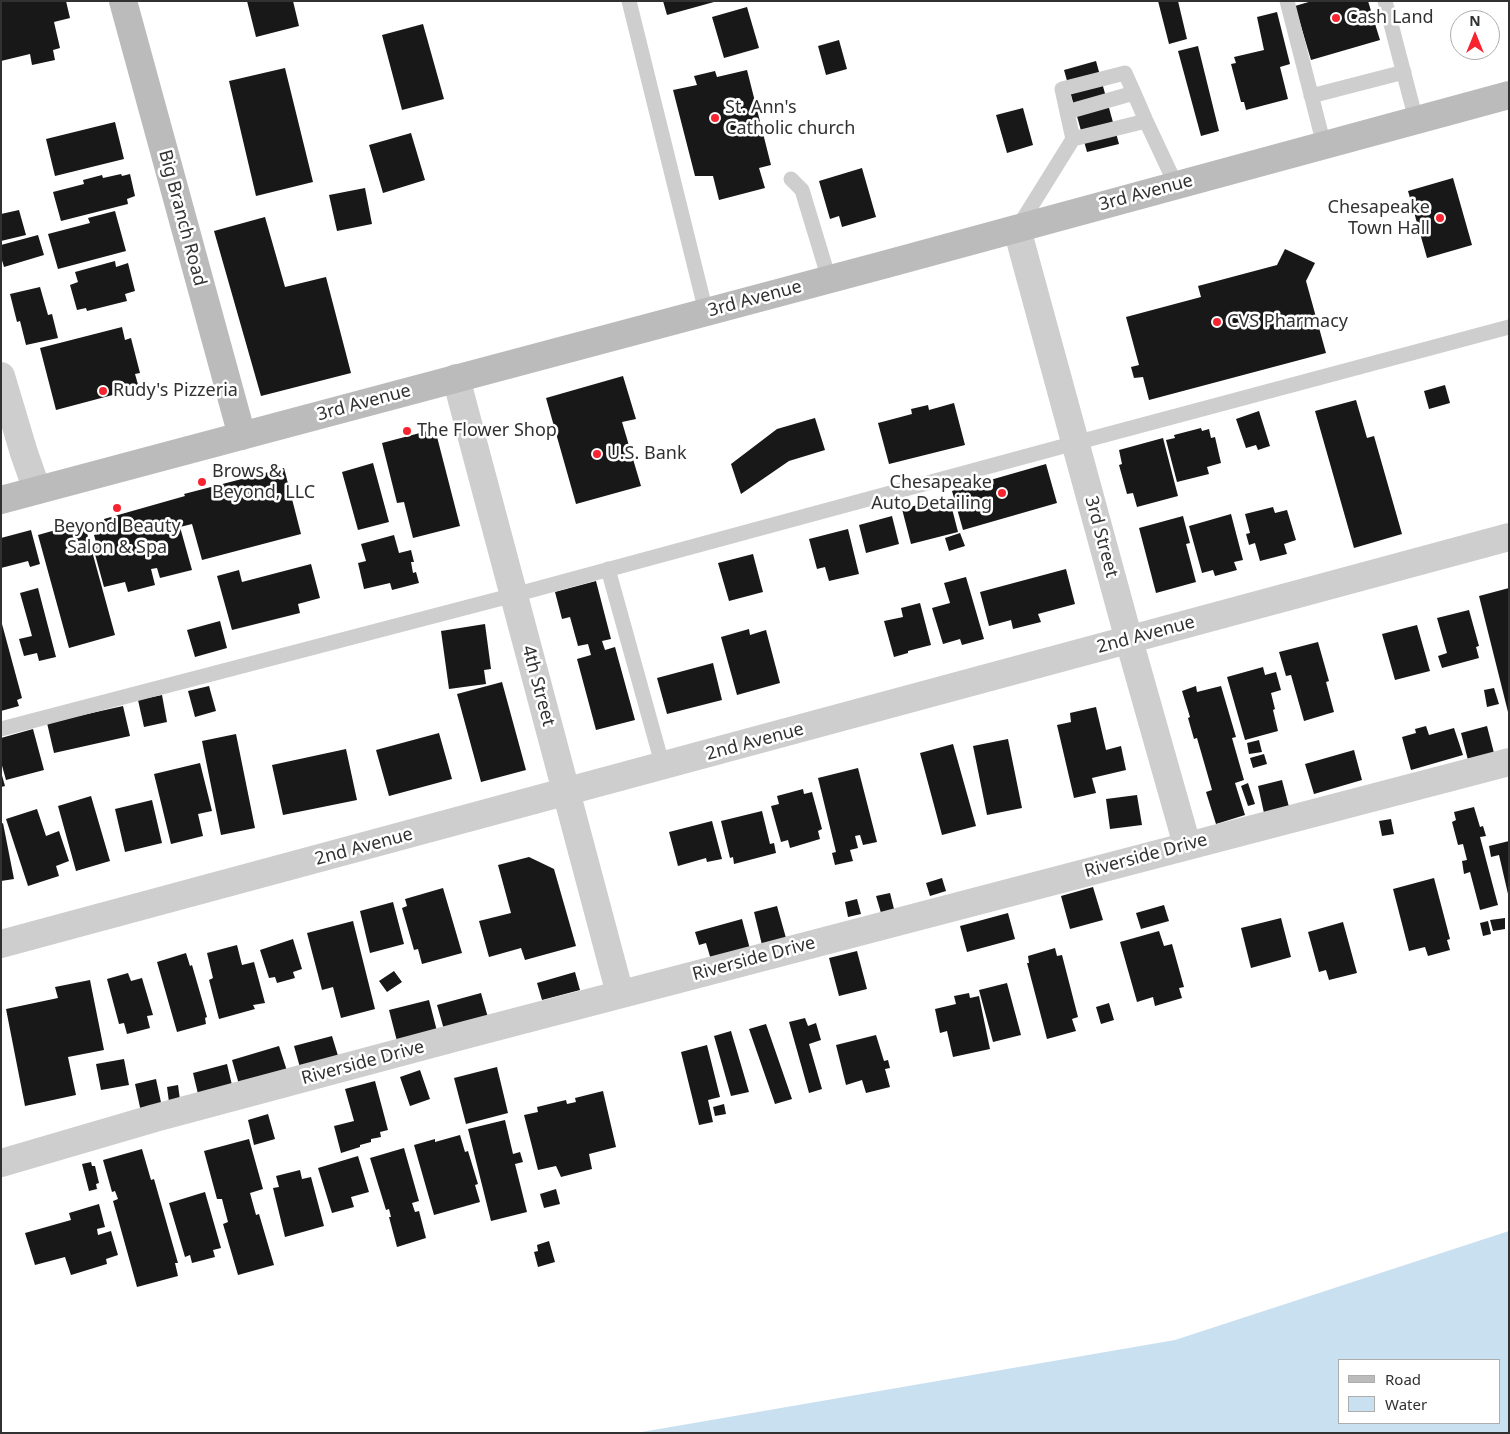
<!DOCTYPE html>
<style>
body{margin:0}
#map{position:relative;width:1510px;height:1434px;overflow:hidden;background:#fff;font-family:"Noto Sans",sans-serif}
canvas{display:block}
.frame{position:absolute;inset:0;border:2px solid #313131;pointer-events:none}
.legend{position:absolute;left:1338px;top:1359px;width:162px;height:65px;box-sizing:border-box;background:#fff;border:1px solid #adadad;margin:0;padding:6px 9px;list-style:none;font-size:15px;color:#313131}
.legend li{display:flex;align-items:center;gap:10px;height:25px}
.legend b{width:25px;border:1px solid #adadad}
.north{position:absolute;left:1450px;top:10px;width:50px;height:50px;box-sizing:border-box;background:#fff;border:1px solid #adadad;border-radius:50%;rotate:0deg;font-size:14px;font-weight:700;line-height:20px;text-align:center;color:#313131}
.north::after{content:'';display:block;margin:auto;width:18px;height:22px;background:#f72430;clip-path:polygon(50% 0,100% 100%,50% 72%,0 100%)}
</style>
<div id="map">
<canvas width="1510" height="1434"></canvas>
<div class="frame"></div>
<ul class="legend">
<li><b style="height:6px;background:#bbb"></b>Road</li>
<li><b style="height:14px;background:#c9e0f0"></b>Water</li>
</ul>
<div class="north">N</div>
</div>
<script>
const ctx = document.querySelector('canvas').getContext('2d');
ctx.lineJoin = 'round';
function fill(path, color) { ctx.fillStyle = color; ctx.fill(path, 'evenodd'); }
function stroke(path, color, width, dash) { ctx.strokeStyle = color; ctx.lineWidth = width; ctx.lineCap = dash ? 'butt' : 'round'; ctx.setLineDash(dash || []); ctx.stroke(path); }
function drawText(font, color, halo, rows, align = 'center') {
  ctx.font = font + ' "Noto Sans",sans-serif'; ctx.lineWidth = 5; ctx.setLineDash([]); ctx.textBaseline = 'middle'; ctx.strokeStyle = halo; ctx.fillStyle = color; for (const [text, x, y, turn = 0] of rows) {
    ctx.save(); ctx.translate(x, y); ctx.rotate((+turn || 0) * Math.PI / 180); ctx.textAlign = isNaN(turn) ? turn : align; if (halo) ctx.strokeText(text, 0, 0); ctx.fillText(text, 0, 0); ctx.restore();
  }
}
fill(new Path2D(`
 M1509 1231V1433H636L1175 1340ZM1339 1360H1499V1423H1339Z`), '#c9e0f0');
fill(new Path2D(`
 M1 1H66L70 18 54 22 60 48 53 50 55 60 32 65 30 54 1 61Z
 M247 1H293L299 26 256 37Z
 M663 1H714V2L667 15Z
 M1158 1H1178L1187 39 1169 44Z
 M1312 1H1368L1380 40 1311 60 1295 6Z
 M747 7 759 48 724 58 712 17Z
 M1277 12 1290 64 1280 67 1288 99 1246 110 1244 102H1241L1231 64 1236 63 1234 57 1264 50 1257 17Z
 M423 24 444 99 402 110 382 35Z
 M839 40 847 69 826 75 818 46Z
 M1198 46 1219 131 1201 136 1178 51Z
 M1096 61 1119 144 1087 152 1064 70Z
 M285 68 313 182 256 196 229 81Z
 M747 70 771 165 759 168 765 188 719 200 713 176H695L673 90 697 85 694 76 715 71 717 77Z
 M1023 108 1033 145 1007 153 996 115Z
 M115 122 124 159 55 176 46 139Z
 M411 133 425 180 383 193 369 145Z
 M862 168 876 217 842 227 839 216 830 219 819 181Z
 M121 174 122 176 130 174 135 196 127 199 128 204 61 221 53 192 84 184 83 180 102 175 103 178Z
 M1453 178 1472 245 1427 258 1408 191Z
 M365 188 372 224 337 231 329 195Z
 M19 210 26 235 1 241V214Z
 M115 211 126 251 58 269 48 234 90 223 88 218Z
 M265 217 285 287 326 277 351 373 261 396 214 231Z
 M38 235 44 255 4 267 1 257V245Z
 M1285 249 1315 263 1306 281 1326 353 1149 400 1143 377 1134 378 1131 367 1139 365 1126 317 1201 297 1198 286 1277 265Z
 M115 261 116 267 128 263 135 291 125 294 127 301 87 311 86 308 77 310 70 285 78 282 75 272Z
 M40 287 48 315 52 314 58 338 26 345 20 321 17 322 10 294Z
 M122 327 125 340 131 338 140 373 135 374 139 388 56 410 40 348Z
 M623 376 636 419 622 422 641 486 576 504 546 398Z
 M1445 385 1450 403 1429 409 1424 391Z
 M1356 400 1367 438 1374 436 1402 534 1354 548 1315 411Z
 M954 403 965 445 889 464 878 423 912 414 911 409 928 405 929 410Z
 M1259 411 1270 446 1258 450 1256 445 1246 448 1236 419Z
 M815 418 825 450 789 461 741 494 731 464 777 429Z
 M1201 428 1202 431 1209 429 1211 438 1215 437 1221 463 1207 467 1209 474 1177 482 1166 440 1175 438 1174 435Z
 M435 429 460 526 413 538 404 502 397 503 382 443Z
 M1163 438 1178 496 1137 507 1133 493 1127 494 1119 465 1122 464 1119 450Z
 M373 463 389 522 358 530 342 472Z
 M1046 464 1057 503 963 530 952 491Z
 M284 468 301 534 202 560 192 524 180 527 192 570 160 578 157 568 151 569 155 585 128 592 125 582 104 587 93 547 97 546 94 535 107 531 104 519 185 496 184 494Z
 M949 497 958 532 911 544 902 509Z
 M1273 507 1275 513 1287 510 1296 540 1284 544 1287 554 1260 561 1255 543 1249 545 1246 534 1250 533 1245 514Z
 M1231 514 1243 560 1234 562 1237 570 1215 576 1213 570 1202 573 1189 526Z
 M892 516 899 544 866 553 859 525Z
 M1183 516 1190 543 1186 544 1196 582 1156 593 1139 528Z
 M84 522 115 635 69 648 38 535Z
 M848 529 859 574 829 581 825 567 817 569 809 539Z
 M31 530 40 564 30 567 28 561 1 568V538Z
 M960 533 965 546 949 551 945 538Z
 M394 535 399 553 411 550 414 562H411L413 573 416 572 419 583 392 590 390 583 364 589 358 563 366 561 361 544Z
 M753 554 763 592 729 601 718 563Z
 M311 564 320 598 298 604 300 613 232 630 217 576 239 570 242 582Z
 M1066 569 1075 604 1038 614 1041 622 1013 629 1011 620 989 626 980 592Z
 M966 577 984 639 962 645 960 639 943 644 932 608 950 603 944 583Z
 M596 581 611 639 602 641 605 650 615 647 635 720 596 730 577 659 591 655 588 644 578 646 570 617 562 619 555 592Z
 M38 588 56 657 39 661 37 653 24 656 19 639 32 636 20 593Z
 M1509 588V712H1508L1479 596Z
 M920 603 931 645 908 651V653L894 657 884 621 903 617 901 608Z
 M1469 610 1479 646 1476 647 1479 658 1442 668 1438 656 1447 653 1437 618Z
 M220 621 227 648 195 657 187 630Z
 M2 624 22 698 17 700 19 706 1 711Z
 M485 624 491 669 484 670 486 684 449 689 441 631Z
 M1417 625 1430 671 1395 680 1382 634Z
 M749 629 750 635 766 630 780 683 737 695 721 637Z
 M1318 642 1329 681 1326 682 1334 712 1304 721 1291 675 1286 676 1279 652Z
 M713 663 722 700 667 714 657 678Z
 M1263 667 1265 675 1276 672 1281 690 1271 693 1275 709 1273 710 1278 731 1245 740 1227 677Z
 M502 682 526 770 481 782 457 694Z
 M209 686 216 711 195 717 188 691Z
 M1196 686 1197 692 1221 686 1236 737 1232 738 1244 780 1235 783 1245 815 1216 824 1206 792 1212 790 1197 738 1194 739 1188 718 1190 717 1182 691Z
 M1494 688 1499 704 1487 707 1484 690Z
 M162 695 167 722 144 727 138 700Z
 M123 706 130 736 54 753 47 723Z
 M1096 707 1106 750 1121 746 1126 770 1092 778 1096 793 1074 798 1057 725 1071 722 1070 713Z
 M1426 726 1429 735 1454 728 1463 755 1411 770 1402 737 1416 733 1415 729Z
 M1487 726 1494 753 1468 760 1461 733Z
 M33 729 44 770 6 780 1 762V738Z
 M439 733 452 779 389 796 376 750Z
 M236 734 255 828 221 835 202 741Z
 M1008 739 1022 808 987 815 973 746Z
 M1259 740 1262 752 1249 754 1247 743Z
 M953 744 976 826 942 835 920 753Z
 M346 749 357 800 283 815 272 765Z
 M1354 750 1362 780 1314 794 1305 764Z
 M1264 754 1267 764 1253 768 1250 758Z
 M200 763 212 811 198 814 203 836 171 844 154 774Z
 M858 768 877 842 863 845 860 835 855 836 858 848 850 850 853 861 835 865 832 853 836 852 818 778Z
 M1 772 5 786 1 787Z
 M1282 780 1289 807 1264 813 1258 786Z
 M1248 783 1255 804 1248 806 1241 786Z
 M803 789 804 794 812 792 822 829 818 831 820 839 790 848 788 840 781 842 771 806 779 804 777 796Z
 M1137 795 1142 825 1110 829 1106 799Z
 M91 796 110 861 76 871 58 806Z
 M152 800 162 843 125 852 115 809Z
 M1474 807 1480 827 1483 826 1486 836 1480 837 1498 905 1480 910 1470 872 1464 874 1462 861 1467 860 1463 844 1458 845 1452 822 1456 820 1454 812Z
 M37 809 46 836 59 831 69 861 56 866 59 876 28 886 6 819Z
 M762 811 770 844 774 843 776 853 734 864 733 857 730 858 721 821Z
 M1391 819 1394 834 1382 836 1379 821Z
 M712 821 722 859 707 862 706 858 678 866 669 832Z
 M3 823 14 879 1 881V824Z
 M1509 841V893L1508 894 1499 855 1491 857 1489 846Z
 M529 857 554 869 576 946 525 960 521 948 489 957 479 921 511 913 498 865Z
 M942 878 946 891 930 896 926 883Z
 M1434 878 1450 939 1447 940 1450 950 1428 956 1425 947 1409 951 1393 889Z
 M1093 887 1103 920 1070 929 1061 896Z
 M443 888 462 953 422 964 418 949 414 950 402 908 407 906 405 899Z
 M890 893 894 909 881 913 876 896Z
 M857 899 861 914 848 917 845 902Z
 M393 902 404 944 370 953 360 911Z
 M1164 905 1169 921 1141 929 1136 913Z
 M777 906 786 938 762 945 754 912Z
 M1008 913 1015 939 967 952 960 926Z
 M1281 918 1291 957 1251 968 1241 928Z
 M1505 918V929L1493 931 1490 920Z
 M742 919 751 953 712 963 706 943 699 945 695 932Z
 M353 921 375 1009 341 1018 333 987 322 990 307 933Z
 M1488 921 1491 934 1483 936 1480 923Z
 M1343 922 1357 973 1329 980 1326 970 1319 972 1308 932Z
 M1159 931 1164 946 1172 944 1184 987 1179 988 1182 998 1155 1006 1153 997 1137 1002 1120 942Z
 M293 939 302 969 293 972 295 978 277 983 275 977 269 978 260 950Z
 M237 945 242 965 254 962 265 1003 253 1005 255 1009 219 1019 209 980 213 978 207 953Z
 M1055 948 1057 956 1062 955 1078 1017 1072 1019 1076 1031 1047 1039 1027 963H1029L1028 956Z
 M857 951 867 989 839 996 829 958Z
 M186 953 190 966 192 965 207 1017 205 1018 206 1024 177 1032 157 962Z
 M394 971 402 982 387 992 379 981Z
 M575 972 580 990 542 1000 537 983Z
 M128 973 131 981 142 978 153 1015 147 1016 150 1028 127 1034 124 1023 119 1024 107 979Z
 M90 980 104 1050 68 1057 76 1095 25 1106 6 1009 58 998 55 987Z
 M1007 983 1021 1035 993 1042 979 990Z
 M481 993 489 1021 445 1033 437 1005Z
 M969 993 970 998 979 996 990 1049 953 1057 947 1031 940 1033 935 1009 956 1004 954 996Z
 M429 1000 438 1035 398 1045 389 1010Z
 M1109 1003 1114 1020 1101 1024 1096 1007Z
 M805 1018 808 1026 816 1023 821 1040 809 1044 822 1089 809 1093 789 1022Z
 M766 1024 792 1099 775 1104 749 1029Z
 M731 1031 749 1092 731 1096 714 1036Z
 M876 1035 884 1061 888 1060 890 1068 885 1069 890 1087 866 1093 862 1080 846 1085 836 1045Z
 M332 1036 339 1059 301 1071 294 1046Z
 M707 1045 720 1097 708 1100 713 1122 699 1125 681 1052Z
 M279 1046 288 1074 240 1088 232 1060Z
 M124 1059 129 1085 101 1090 96 1064Z
 M227 1064 232 1085 199 1098 193 1073Z
 M497 1067 508 1113 466 1124 454 1078Z
 M420 1070 430 1099 410 1106 400 1077Z
 M156 1079 162 1107 141 1112 135 1084Z
 M375 1081 388 1130 380 1132 381 1137 371 1139V1142L360 1145V1147L341 1153 334 1126 354 1121 345 1089Z
 M178 1085 180 1100 169 1102 167 1087Z
 M603 1091 616 1147 589 1154 592 1169 561 1177 556 1166 538 1170 524 1115 538 1112 537 1107 566 1100 567 1104 576 1102 575 1098Z
 M724 1104 726 1114 715 1116 713 1107Z
 M268 1114 275 1139 254 1145 248 1120Z
 M505 1120 513 1154 520 1152 523 1162 515 1164 527 1212 491 1221 468 1129Z
 M460 1135 465 1152 468 1151 478 1184 475 1185 480 1202 434 1215 414 1145 435 1139V1142Z
 M249 1139 263 1189 250 1193 256 1215 259 1214 274 1265 238 1275 223 1224 228 1222 222 1199H217L204 1151Z
 M404 1148 419 1201 412 1203 415 1212 419 1211 426 1238 397 1247 389 1217H391L389 1209 386 1210 370 1158Z
 M142 1149 151 1180 154 1179 178 1263H175L178 1276 137 1287 113 1201 118 1199 115 1191 112 1192 103 1160Z
 M358 1156 369 1192 351 1197 354 1207 332 1213 318 1168Z
 M91 1162 92 1166H95L99 1183 96 1184 97 1189 89 1191 82 1164Z
 M300 1170 302 1179 311 1177 324 1226 285 1237 273 1188 279 1187 276 1176Z
 M556 1189 560 1204 544 1208 540 1194Z
 M205 1192 221 1248 213 1250 215 1257 192 1263 190 1255 185 1257 169 1203Z
 M99 1204 105 1227 97 1229 98 1235 111 1231 118 1255 106 1259 107 1264 71 1275 65 1257 35 1265 25 1233 71 1220 69 1213Z
 M549 1241 555 1262 538 1267 534 1252 538 1251 537 1245Z`), '#181818');
stroke(new Path2D(`
 M629 1 706 312
 M1287 1 1324 145
 M1385 1 1416 120
 M1311 96 1404 72
 M1067 112 1062 89 1125 73 1134 93
 M1073 139 1067 112 1134 93 1146 121
 M791 179 802 190 829 279
 M1017 229 1073 139 1146 121 1176 185
 M608 569 663 767
 M1 729 514 595 1075 443 1509 327`), '#cecece', 15);
stroke(new Path2D(`
 M1017 229 1129 640 1187 845
 M1 376 24 453 37 490
 M456 378 620 994
 M1 944 1509 537
 M1 1163 155 1118 469 1034 1509 762`), '#cecece', 28);
stroke(new Path2D(`
 M123 1 242 436
 M1 500 883 265 1509 95`), '#bbb', 28);
for (const [x, y, r, color] of [
 [1336,18,5,"#f72430"],
 [715,118,5,"#f72430"],
 [1440,218,5,"#f72430"],
 [1217,322,5,"#f72430"],
 [103,391,5,"#f72430"],
 [407,431,5,"#f72430"],
 [597,454,5,"#f72430"],
 [202,482,5,"#f72430"],
 [1002,493,5,"#f72430"],
 [117,508,5,"#f72430"]
]) { const dot = new Path2D(); dot.arc(x, y, r, 0, 2 * Math.PI); ctx.fillStyle = color; ctx.fill(dot); stroke(dot, '#fff', 2); }
drawText('18px', '#313131', '#fff', [
 ["Cash Land",1346,18],
 ["St. Ann's",725,108],
 ["Catholic church",725,129],
 ["Chesapeake",1430,208,"right"],
 ["Town Hall",1430,229,"right"],
 ["CVS Pharmacy",1227,322],
 ["Rudy's Pizzeria",113,391],
 ["The Flower Shop",417,431],
 ["U.S. Bank",607,454],
 ["Brows &",212,472],
 ["Beyond, LLC",212,493],
 ["Chesapeake",992,483,"right"],
 ["Auto Detailing",992,504,"right"],
 ["Beyond Beauty",117,527,"center"],
 ["Salon & Spa",117,548,"center"]
], 'left');
drawText('18px', '#313131', '#fff', [
 ["3rd Avenue",1146,193,-15],
 ["Big Branch Road",182,218,75],
 ["3rd Avenue",755,299,-15],
 ["3rd Avenue",364,403,-15],
 ["3rd Street",1101,537,75],
 ["2nd Avenue",1146,635,-15],
 ["4th Street",538,686,75],
 ["2nd Avenue",755,742,-15],
 ["2nd Avenue",364,847,-15],
 ["Riverside Drive",1146,856,-15],
 ["Riverside Drive",754,959,-15],
 ["Riverside Drive",363,1063,-15]
]);
</script>
